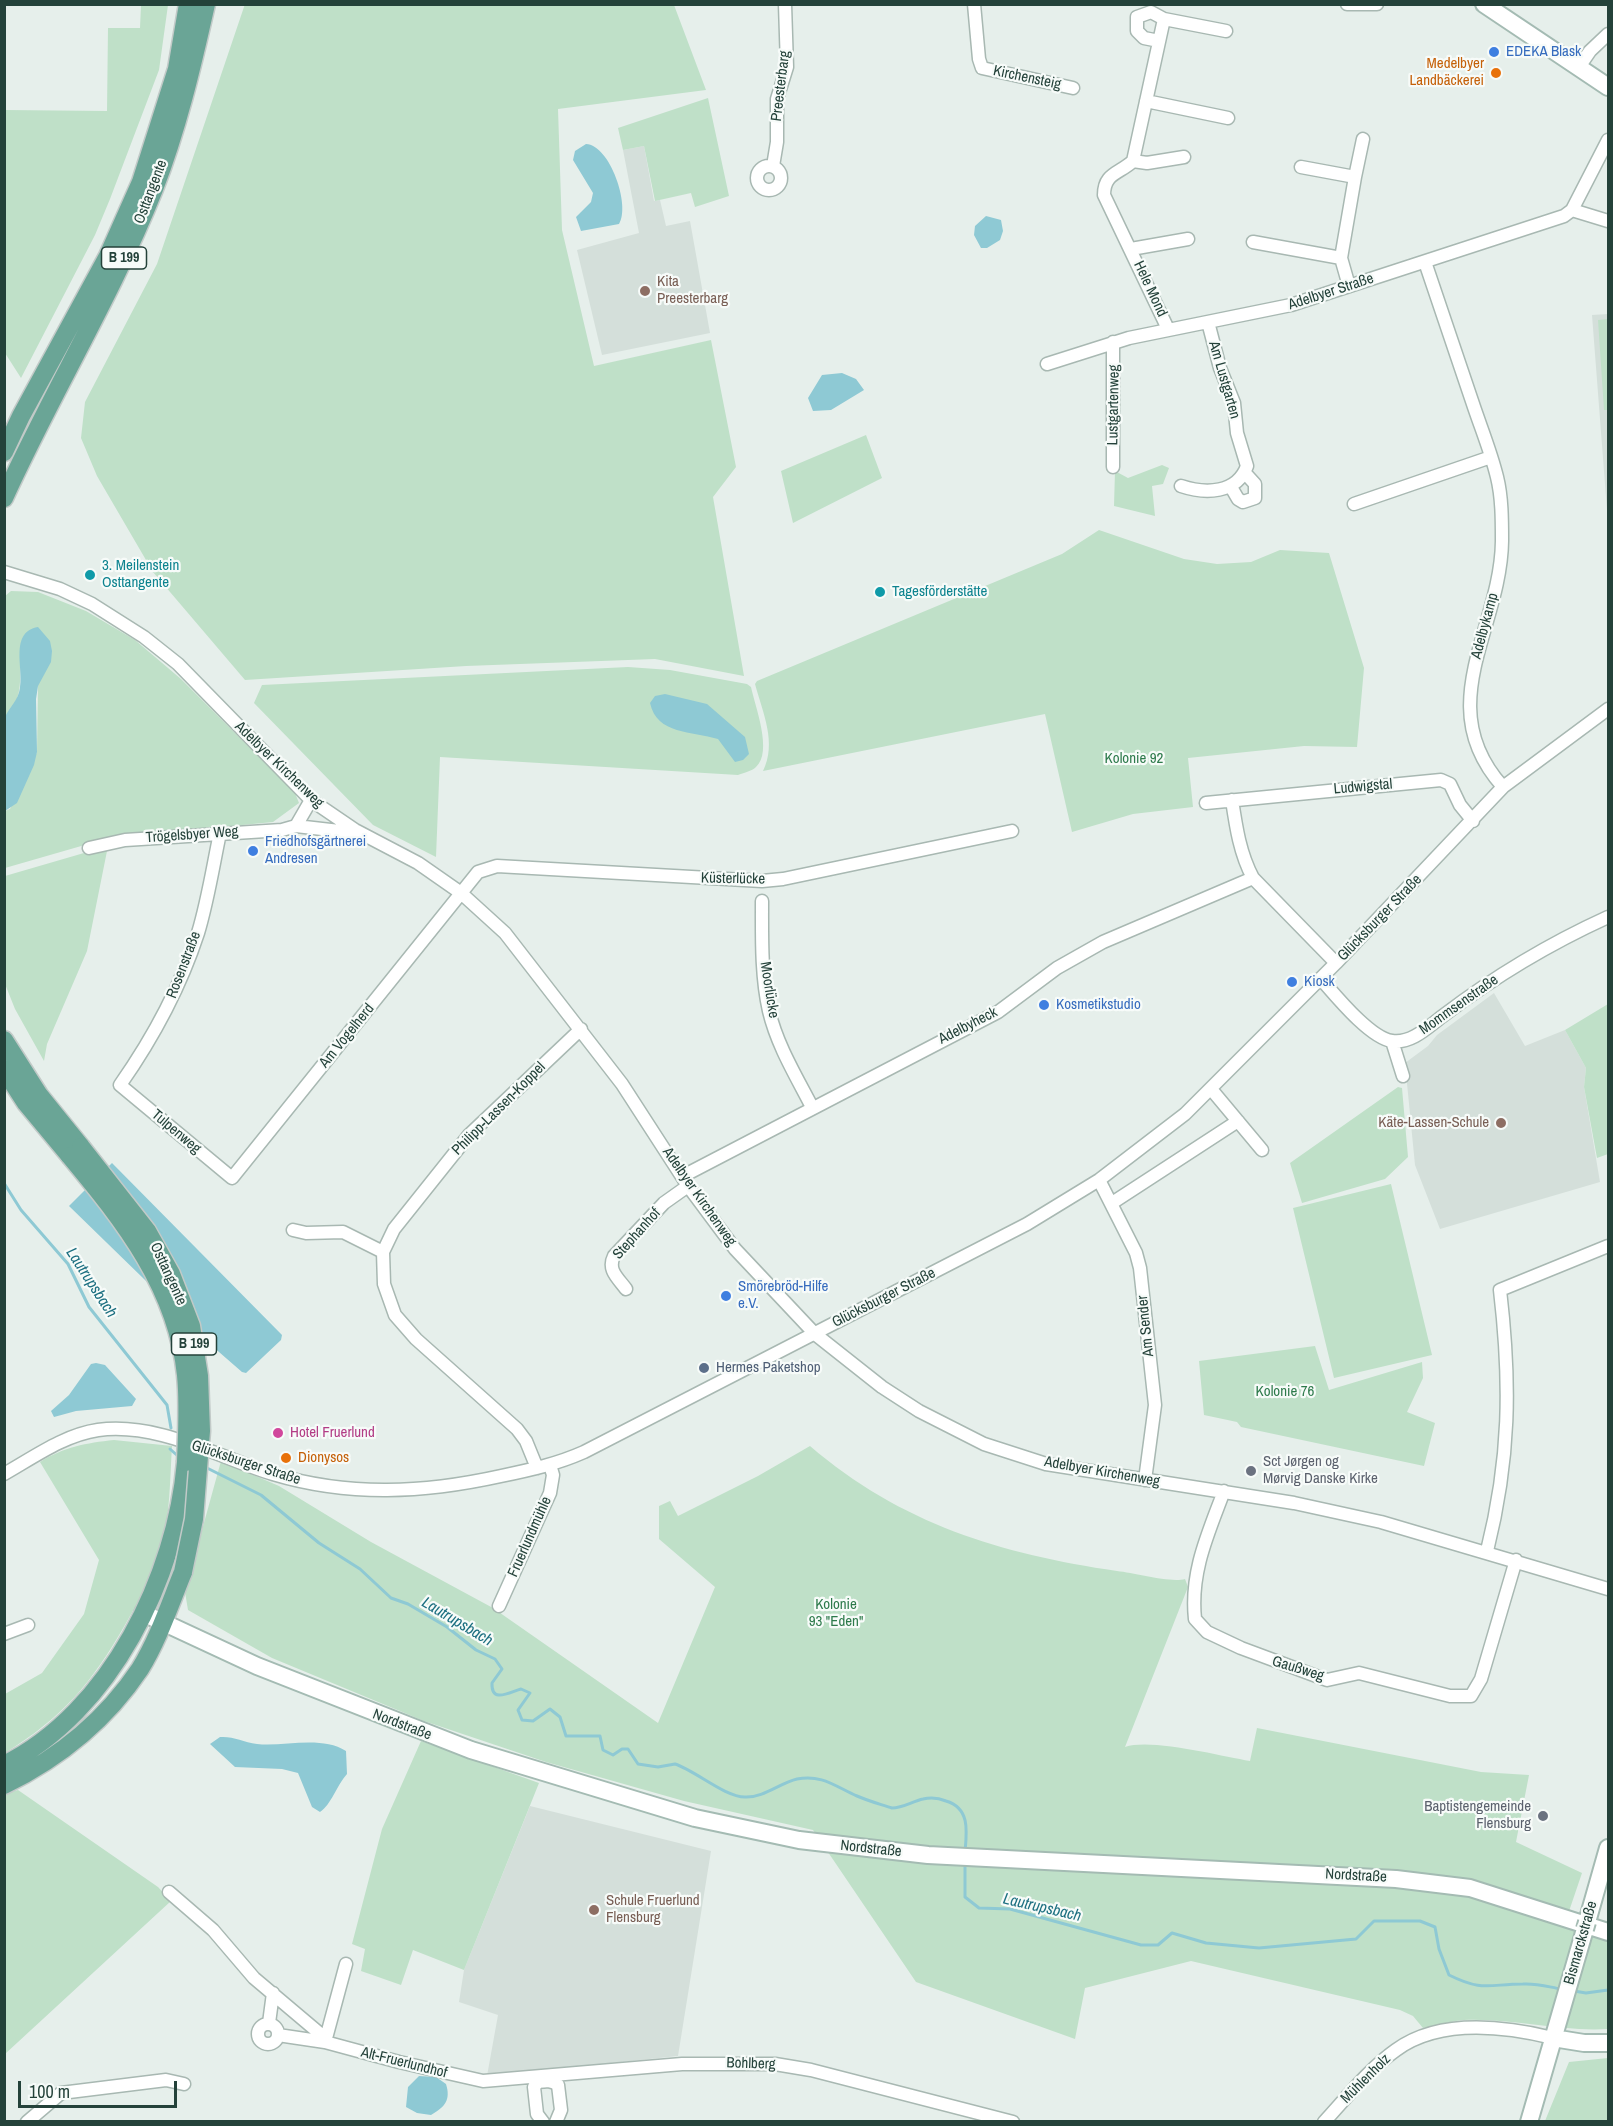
<!DOCTYPE html>
<meta charset="utf-8">
<style>
body{margin:0}
#map{position:relative;width:1613px;height:2126px;overflow:hidden;background:#e6efeb;font-family:"Archivo Narrow",sans-serif}
canvas{display:block}
.frame{position:absolute;inset:0;border:6px solid #24423a;pointer-events:none}
.scale{position:absolute;left:18px;top:2081px;width:159px;height:27px;box-sizing:border-box;border:3px solid #24423a;border-top:0;padding-left:8px;font-size:18px;line-height:21px;white-space:nowrap;color:#24423a;-webkit-text-stroke:4px #f7fbf9;paint-order:stroke}
</style>
<div id="map">
<canvas width="1613" height="2126"></canvas>
<div class="frame"></div>
<div class="scale">100 m</div>
</div>
<script>
const ctx = document.querySelector('canvas').getContext('2d');
ctx.lineJoin = 'round';
function fill(path, color) { ctx.fillStyle = color; ctx.fill(path, 'evenodd'); }
function stroke(path, color, width, dash) { ctx.strokeStyle = color; ctx.lineWidth = width; ctx.lineCap = dash ? 'butt' : 'round'; ctx.setLineDash(dash || []); ctx.stroke(path); }
function drawText(font, color, halo, rows, align = 'center') {
  ctx.font = font + ' "Archivo Narrow",sans-serif'; ctx.lineWidth = 4.5; ctx.setLineDash([]); ctx.textBaseline = 'middle'; ctx.strokeStyle = halo; ctx.fillStyle = color; for (const [text, x, y, turn = 0] of rows) {
    ctx.save(); ctx.translate(x, y); ctx.rotate((+turn || 0) * Math.PI / 180); ctx.textAlign = isNaN(turn) ? turn : align; if (halo) ctx.strokeText(text, 0, 0); ctx.fillText(text, 0, 0); ctx.restore();
  }
}
fill(new Path2D(`
 M644 146 654 201 660 200 666 226 690 221 710 333 602 355 577 250 639 233 623 150Z
 M1608 314V523L1592 315Z
 M1494 993 1525 1046 1565 1030 1586 1068 1584 1087 1600 1182 1440 1229 1415 1165 1405 1063 1428 1046 1437 1035Z
 M530 1806 711 1851 678 2056 487 2076 498 2015 459 2002 464 1970Z`), '#d4dfda');
fill(new Path2D(`
 M245 4 674 5 706 90 558 109 562 230 594 366 711 340 736 467 713 497 744 676 655 659 466 666 245 680 153 572 97 476 81 438 85 402 157 264Z
 M141 5H168L159 70 110 199 95 235 21 378 5 353V110L107 111 108 28H140Z
 M708 98 729 196 695 207 691 193 655 201 644 146 623 150 618 128Z
 M1608 319V410H1604L1598 320Z
 M866 435 882 478 793 523 781 471Z
 M1162 465 1169 468 1163 484 1152 486 1155 516 1114 506 1115 471 1128 478Z
 M1099 530 1184 559 1217 564 1251 562 1280 550 1329 553 1364 668 1357 747 1304 746 1188 758 1193 807 1133 814 1072 832 1045 714 763 771C777 743 763 713 755 684L757 681 1062 554Z
 M11 591 38 592 86 611 135 640 181 679 295 793 299 803 273 822 109 838 5 868V811L10 809 37 752 38 686 25 634C13 662 31 693 5 717V596Z
 M628 667 670 670 747 684 751 687C755 706 773 752 756 767 752 771 743 773 738 775L440 757 436 857 373 825 254 703 262 685Z
 M108 846 87 951 47 1044 44 1061 15 1009 5 984V876Z
 M1608 1004V1154L1597 1158 1584 1087 1586 1068 1565 1030Z
 M1398 1087 1402 1088 1408 1157 1385 1179 1302 1203 1290 1163Z
 M1391 1184 1432 1355 1334 1378 1293 1208Z
 M1315 1346 1329 1390 1422 1362 1423 1378 1407 1412 1435 1423 1424 1466 1241 1427 1237 1422 1204 1415 1199 1361Z
 M114 1440 172 1446C170 1479 170 1515 162 1546 155 1575 139 1600 125 1625 91 1684 63 1717 5 1753V1694L42 1673 84 1614 99 1560 40 1462C64 1447 86 1443 114 1440Z
 M810 1446C901 1524 1001 1554 1117 1571 1135 1573 1170 1583 1185 1579L1188 1587 1125 1747C1151 1738 1220 1756 1250 1761L1257 1728 1481 1772 1529 1775 1516 1842 1582 1873 1565 1923 1608 1937V2029C1560 2032 1512 2018 1464 2020 1450 2021 1436 2026 1423 2028L1413 2016 1400 2010 1191 1961 1085 1988 1075 2039 916 1982 813 1830 684 1801 546 1762 424 1721 272 1658 188 1610 185 1592 221 1461 279 1486 371 1542 493 1608 658 1723 715 1587 659 1539V1506L670 1501 678 1516 758 1476Z
 M421 1741 539 1783 464 1970 413 1950 401 1985 361 1971 365 1949 352 1944 382 1829Z
 M18 1790 158 1887 171 1901 5 2054V1794Z
 M1608 2058V2121H1545L1569 2062Z`), '#bfe0c8');
fill(new Path2D(`
 M586 144C610 145 631 206 619 224L581 231 576 217 591 202 593 193 573 160 575 151Z
 M986 216 1001 220 1003 231 1000 240 987 248H981L974 235 975 226Z
 M842 373 856 379 864 390 831 410 813 411 808 398 822 375Z
 M38 627 50 641 52 651 51 662 38 686 36 699 37 752 34 765 17 803 5 811C4 798 2 723 5 717 10 706 18 701 20 688 24 669 9 632 38 627Z
 M665 694 707 704 745 737 749 754 743 760 735 762 718 739C692 731 657 735 650 703L655 696Z
 M112 1163 282 1335 281 1340 246 1373 242 1372 219 1352 69 1206Z
 M96 1363 105 1365 136 1399 132 1406 76 1411 54 1417 51 1411 69 1395 91 1364Z
 M220 1737C233 1736 243 1742 257 1744 284 1747 321 1735 346 1751L347 1774C337 1785 331 1805 320 1812L312 1807 298 1773 282 1769 235 1767 210 1744Z
 M419 2076 436 2077 446 2084C451 2100 445 2107 431 2115L417 2113 406 2107 408 2087Z`), '#8ec9d4');
stroke(new Path2D(`
 M4 1183 21 1210 68 1264 89 1307 167 1405 171 1428
 M170 1449 179 1457
 M205 1467 261 1495 319 1543 360 1569 391 1598 408 1604 447 1627 476 1650 495 1659 502 1669 492 1683C491 1704 510 1692 521 1689L530 1693 518 1710 522 1720 533 1721 550 1709 560 1717 566 1736H600L603 1750 613 1755 622 1749H628L638 1764 658 1767 675 1764C696 1771 725 1797 745 1797 763 1798 780 1783 797 1779 822 1774 836 1787 857 1796 868 1801 880 1804 892 1808 903 1808 913 1801 923 1799 931 1797 939 1798 946 1801 970 1808 967 1831 965 1852
 M965 1862V1897L979 1908 1010 1909 1141 1945H1158L1172 1933 1206 1943 1259 1948 1356 1939 1374 1921H1420L1435 1927 1439 1949 1449 1975C1483 1992 1489 1984 1523 1984 1536 1983 1549 1987 1561 1989
 M1574 1991 1586 1993 1608 1990`), '#8ec9d4', 3);
const street = new Path2D(`
 M974 4 979 59 982 68 1073 88
 M1347 4H1377
 M1164 19 1133 161C1119 174 1104 173 1104 195L1168 329
 M1159 41 1144 38 1137 31V17L1151 12 1164 19 1226 31
 M1579 67 1590 51 1608 34
 M1146 101 1228 118
 M1133 161 1147 163 1184 157
 M773 166 777 142V99L787 67 785 4
 M757 178a12 12 0 1 1 24 0a12 12 0 1 1-24 0Z
 M1301 167 1355 177 1363 139
 M1572 210 1608 221
 M1253 242 1341 258
 M1131 249 1188 239
 M1425 262C1441 309 1457 357 1473 404 1481 428 1491 452 1497 477 1502 497 1502 520 1502 541 1501 629 1430 706 1503 787
 M1349 286 1341 258 1355 177
 M1113 342V467
 M1047 364 1129 338 1291 305 1564 216 1572 210 1608 140
 M1181 486C1205 494 1237 494 1247 466L1237 433 1234 403 1220 368 1208 322
 M1231 487 1238 499 1243 502 1255 498V484L1245 473
 M1354 504 1491 457
 M4 572 60 589 92 604 144 637 178 664 311 800 355 830 418 863 461 893 505 933 622 1084 688 1186 735 1249 815 1334 882 1387 919 1411 984 1444 1046 1464 1294 1503 1381 1522 1608 1589
 M1232 800C1236 827 1240 854 1253 878L1336 963
 M1206 803 1441 780 1450 784 1460 805 1473 821
 M296 826 311 800
 M220 833C213 866 208 900 198 933 180 988 153 1038 120 1085L232 1178 478 872 497 866 762 881 783 879 1012 831
 M89 848 125 840 282 830 296 826 348 832 355 830
 M762 901C762 936 761 976 769 1011 777 1045 796 1076 812 1107
 M1321 979C1336 996 1370 1038 1392 1041 1412 1044 1429 1026 1444 1015 1494 977 1551 943 1608 917
 M1392 1041 1403 1076
 M1211 1089 1262 1150
 M683 1176 998 1012 1057 968 1103 942 1253 878
 M1099 1180 1136 1253 1140 1268 1155 1405 1145 1480
 M1112 1203 1238 1121
 M293 1230 306 1233 343 1232 383 1252
 M626 1289C618 1278 607 1270 614 1256L664 1203 688 1186
 M537 1468 526 1441 517 1429 416 1339 395 1315 384 1284 383 1252 394 1229 469 1135 581 1029
 M4 1474C34 1457 64 1435 98 1430 159 1422 217 1457 273 1474 350 1497 424 1493 501 1476 530 1470 557 1464 584 1452L1027 1224 1099 1180 1185 1114 1336 963 1503 787 1608 709
 M1224 1491C1208 1534 1190 1572 1195 1619L1207 1632 1241 1648 1327 1680 1359 1673 1450 1696H1471L1481 1679 1516 1560
 M1487 1551C1510 1459 1511 1384 1500 1290L1608 1246
 M499 1606 550 1493 553 1475 550 1465
 M4 1634 28 1625
 M169 1892 213 1930 254 1978 318 2032 325 2042
 M269 2023 273 1993
 M258 2034a10 10 0 1 1 20 0a10 10 0 1 1-20 0Z
 M278 2035 325 2042 399 2062 483 2081 682 2064H775L811 2070 1013 2122
 M325 2042 346 1964
 M27 2122 61 2093 166 2080 184 2084
 M543 2122 537 2114 534 2087 538 2082C546 2081 551 2080 558 2085L561 2110 556 2122
 M1324 2122C1347 2097 1369 2069 1396 2050 1440 2018 1504 2026 1553 2038`);
const secondary = new Path2D(`
 M1484 4 1608 87
 M143 1613 257 1666 471 1750 695 1818 799 1840 928 1855 1396 1879 1470 1888 1608 1932
 M1587 1922 1608 1848
 M1553 2038 1584 2043H1608
 M1529 2122 1585 1929`);
const primary = new Path2D(`
 M4 452 21 416 108 256 141 182 177 69 188 4
 M4 498C51 394 112 295 154 189 177 130 192 67 206 4
 M4 1040 39 1095 81 1147
 M4 1069 26 1103 70 1156
 M4 1765C111 1712 176 1576 186 1462
 M4 1785C59 1758 106 1720 140 1669 158 1640 170 1604 183 1572`);
stroke(street, '#a8b8b2', 15);
stroke(secondary, '#a4bbb3', 20);
stroke(primary, '#c2cac8', 21);
stroke(street, '#fff', 12);
stroke(secondary, '#fff', 16);
stroke(primary, '#6aa596', 18);
const secondaryBridge = new Path2D(`
 M1585 1929 1587 1922`);
const primaryBridge = new Path2D(`
 M81 1147 147 1231 171 1274 191 1326 199 1376 201 1431 194 1519 183 1572
 M70 1156C124 1221 177 1288 186 1375 189 1404 187 1434 186 1462`);
stroke(secondaryBridge, '#a4bbb3', 20, []);
stroke(primaryBridge, '#c2cac8', 21, []);
stroke(secondaryBridge, '#fff', 16);
stroke(primaryBridge, '#6aa596', 18);
for (const [x, y, r, color] of [
 [1494,52,6,"#3f7fe0"],
 [1496,73,6,"#e8710a"],
 [645,291,6,"#8d6e63"],
 [90,575,6,"#0f9aa8"],
 [880,592,6,"#0f9aa8"],
 [253,851,6,"#3f7fe0"],
 [1292,982,6,"#3f7fe0"],
 [1044,1005,6,"#3f7fe0"],
 [1501,1123,6,"#8d6e63"],
 [726,1296,6,"#3f7fe0"],
 [704,1368,6,"#5c6f8a"],
 [278,1433,6,"#d1479c"],
 [286,1458,6,"#e8710a"],
 [1251,1471,6,"#6b7280"],
 [1543,1816,6,"#6b7280"],
 [594,1910,6,"#8d6e63"]
]) { const dot = new Path2D(); dot.arc(x, y, r, 0, 2 * Math.PI); ctx.fillStyle = color; ctx.fill(dot); stroke(dot, '#f7fbf9', 2); }
for (const [x, y, w] of [
 [124,258,45],
 [194,1344,45]
]) { const box = new Path2D(); box.roundRect(x - w / 2, y - 11, w, 22, 4.5); ctx.fillStyle = '#f7fbf9'; ctx.fill(box); stroke(box, '#24423a', 1.5); }
drawText('bold 14px', '#24423a', null, [
 ["B 199",124,258],
 ["B 199",194,1344]
]);
drawText('15px', '#366cbe', '#f7fbf9', [
 ["EDEKA Blask",1506,52],
 ["Friedhofsgärtnerei",265,842],
 ["Andresen",265,859],
 ["Kiosk",1304,982],
 ["Kosmetikstudio",1056,1005],
 ["Smörebröd-Hilfe",738,1287],
 ["e.V.",738,1304]
], 'left');
drawText('15px', '#c56008', '#f7fbf9', [
 ["Medelbyer",1484,64],
 ["Landbäckerei",1484,81],
 ["Dionysos",298,1458,"left"]
], 'right');
drawText('15px', '#24423a', '#f7fbf9', [
 ["Kirchensteig",1027,78,12],
 ["Preesterbarg",781,86,-83],
 ["Osttangente",151,192,-69],
 ["Hele Mond",1150,289,65],
 ["Adelbyer Straße",1331,292,-18],
 ["Am Lustgarten",1224,380,74],
 ["Lustgartenweg",1114,405,-89],
 ["Adelbykamp",1485,626,-75],
 ["Adelbyer Kirchenweg",279,765,44],
 ["Ludwigstal",1363,787,-5],
 ["Trögelsbyer Weg",192,835,-4],
 ["Küsterlücke",733,879,1],
 ["Glücksburger Straße",1380,918,-46],
 ["Rosenstraße",184,965,-69],
 ["Moorlücke",769,990,81],
 ["Mommsenstraße",1459,1005,-35],
 ["Adelbyheck",968,1026,-27],
 ["Am Vogelherd",347,1036,-51],
 ["Philipp-Lassen-Koppel",499,1109,-45],
 ["Tulpenweg",176,1132,40],
 ["Adelbyer Kirchenweg",699,1197,55],
 ["Stephanhof",637,1234,-48],
 ["Osttangente",168,1274,65],
 ["Glücksburger Straße",884,1298,-27],
 ["Am Sender",1146,1326,-96],
 ["Glücksburger Straße",246,1463,18],
 ["Adelbyer Kirchenweg",1102,1472,10],
 ["Fruerlundmühle",530,1537,-66],
 ["Gaußweg",1298,1669,17],
 ["Nordstraße",402,1725,21],
 ["Nordstraße",871,1849,6],
 ["Nordstraße",1356,1876,3],
 ["Bismarckstraße",1581,1943,-74],
 ["Alt-Fruerlundhof",404,2063,14],
 ["Bohlberg",751,2064,2],
 ["Mühlenholz",1366,2079,-45]
]);
drawText('15px', '#785e54', '#f7fbf9', [
 ["Kita",657,282],
 ["Preesterbarg",657,299],
 ["Käte-Lassen-Schule",1489,1123,"right"],
 ["Schule Fruerlund",606,1901],
 ["Flensburg",606,1918]
], 'left');
drawText('15px', '#0d838f', '#f7fbf9', [
 ["3. Meilenstein",102,566],
 ["Osttangente",102,583],
 ["Tagesförderstätte",892,592]
], 'left');
drawText('15px', '#2d7a4b', '#f7fbf9', [
 ["Kolonie 92",1134,759],
 ["Kolonie 76",1285,1392],
 ["Kolonie",836,1605],
 ["93 \"Eden\"",836,1622]
]);
drawText('15px', '#4e5e75', '#f7fbf9', [
 ["Hermes Paketshop",716,1368]
], 'left');
drawText('15px', '#b23c85', '#f7fbf9', [
 ["Hotel Fruerlund",290,1433]
], 'left');
drawText('15px', '#5b616d', '#f7fbf9', [
 ["Sct Jørgen og",1263,1462],
 ["Mørvig Danske Kirke",1263,1479],
 ["Baptistengemeinde",1531,1807,"right"],
 ["Flensburg",1531,1824,"right"]
], 'left');
drawText('italic 16px', '#1c6f80', '#f7fbf9', [
 ["Lautrupsbach",91,1283,57],
 ["Lautrupsbach",457,1622,31],
 ["Lautrupsbach",1042,1908,13]
]);
</script>
